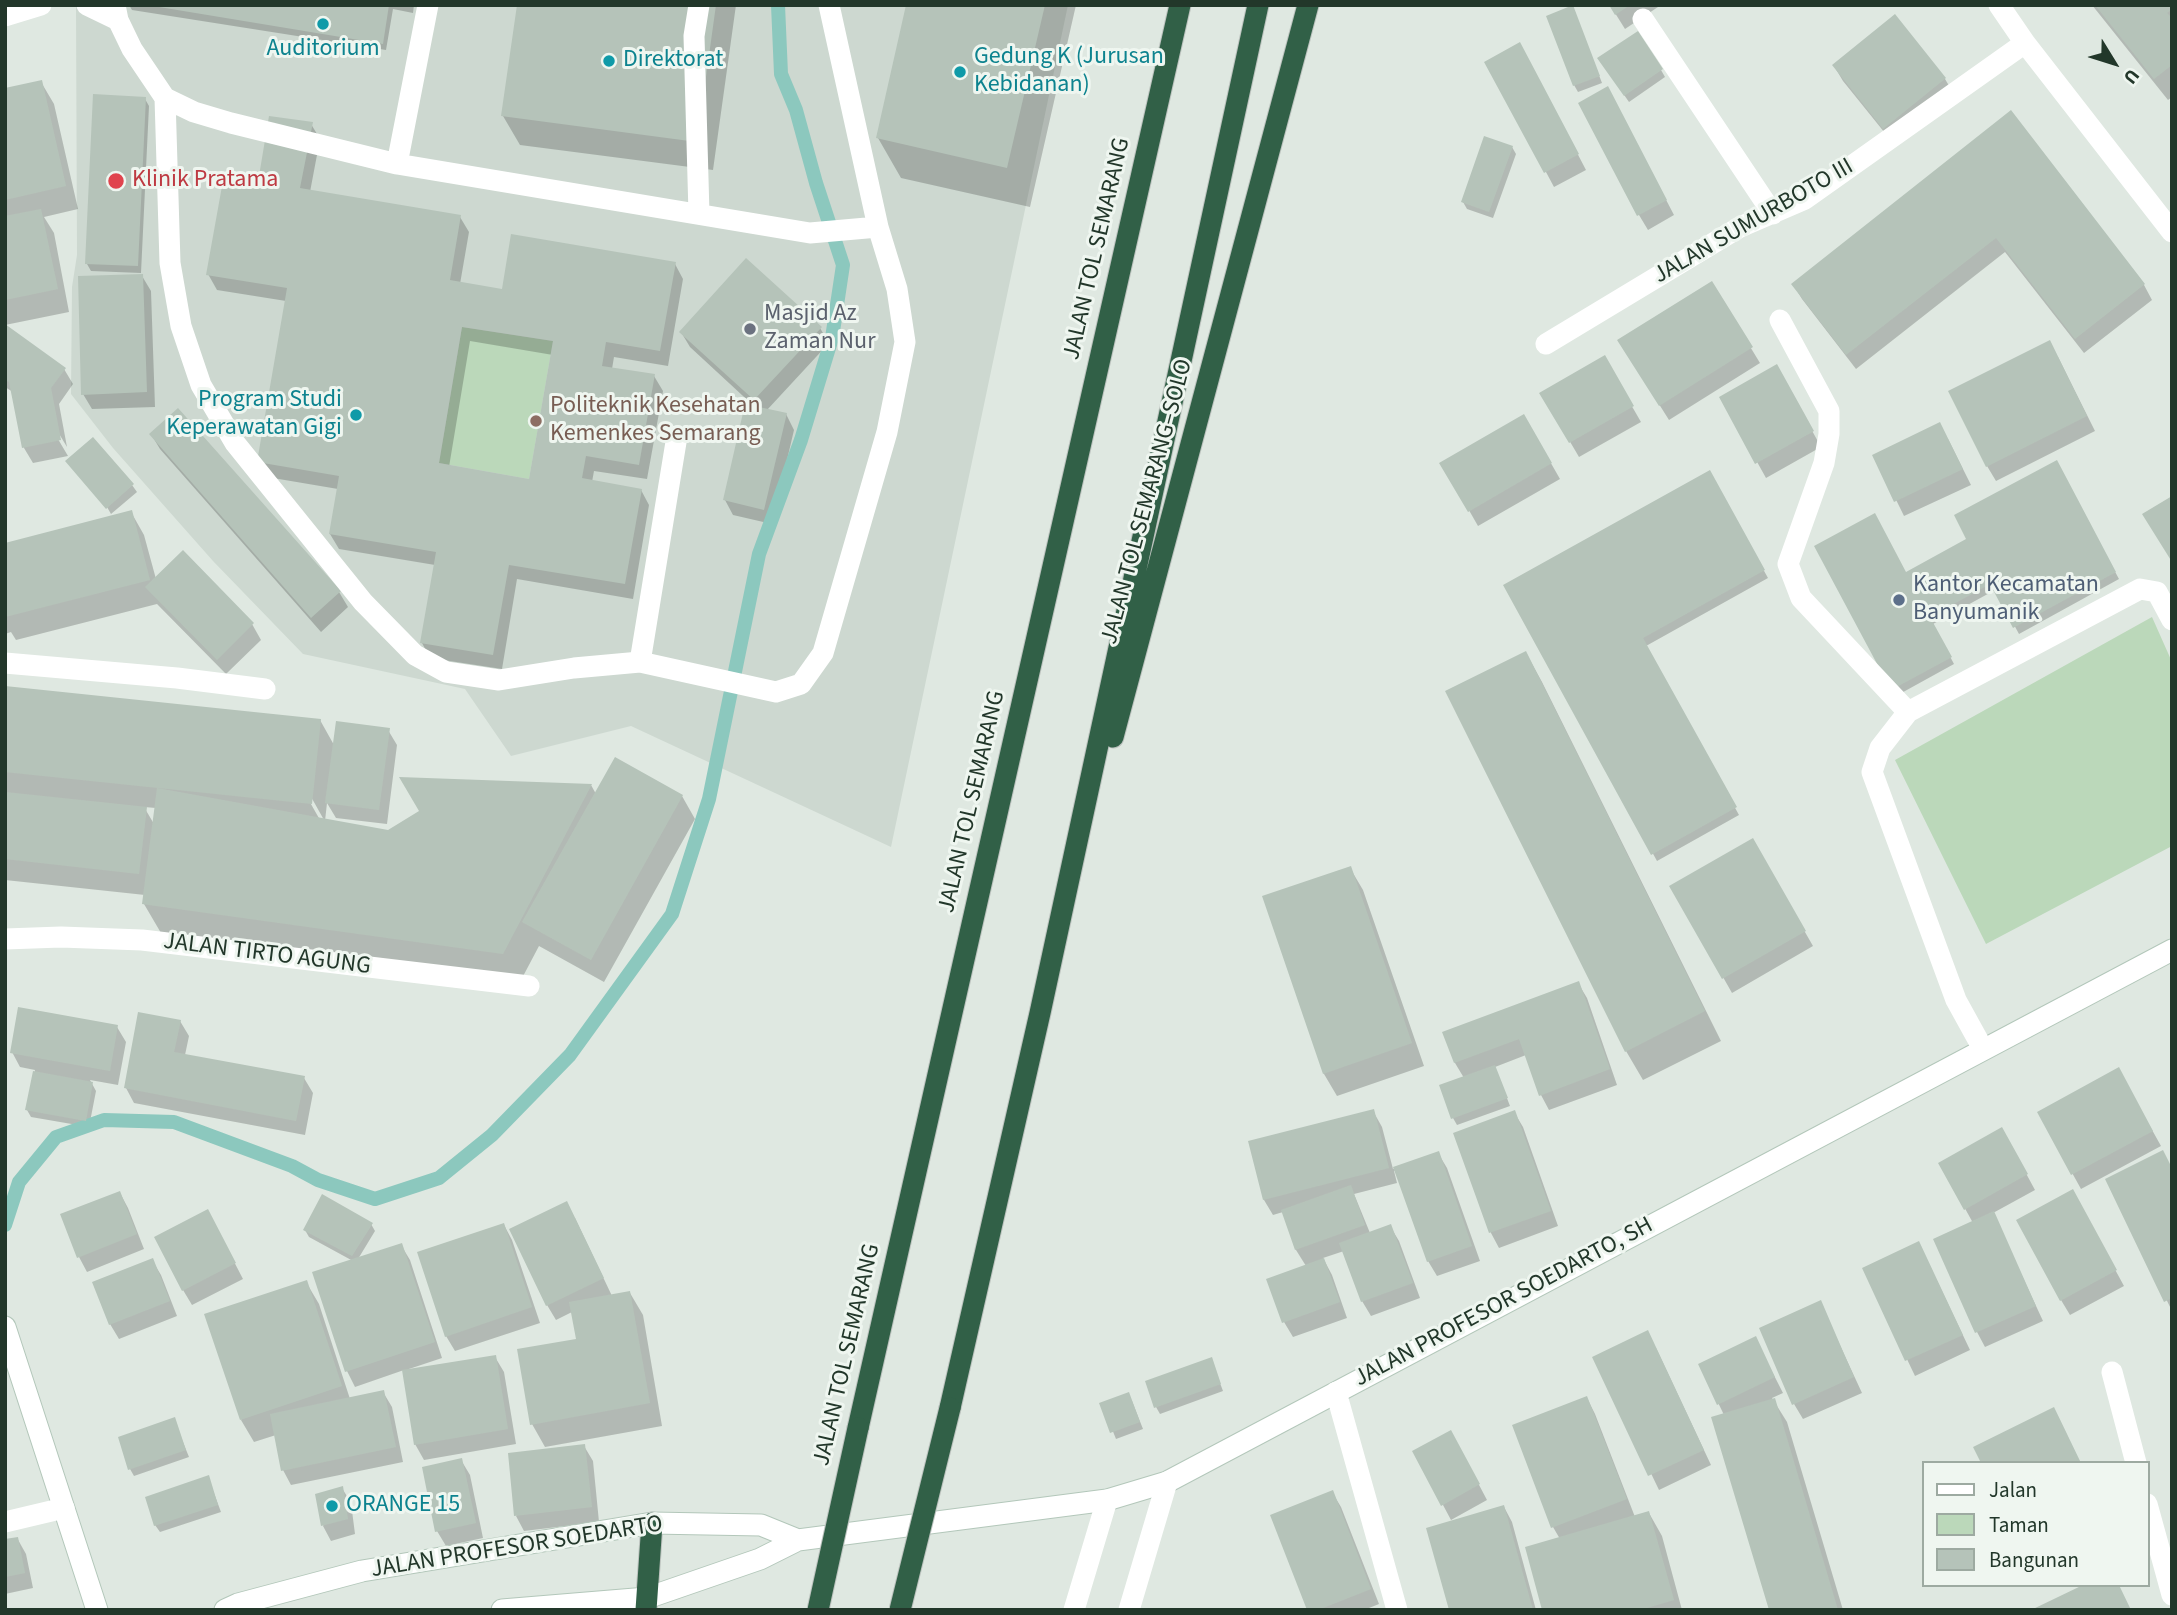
<!DOCTYPE html>
<meta charset="utf-8">
<style>
body{margin:0}
#map{position:relative;width:2177px;height:1615px;overflow:hidden;background:#dfe8e1;font-family:"Source Sans 3",sans-serif}
canvas{display:block}
.frame{position:absolute;inset:0;border:7px solid #22372a;pointer-events:none}
.legend{position:absolute;left:1922px;top:1461px;width:228px;height:126px;box-sizing:border-box;background:#eff6f0;border:2px solid #9daaa1;margin:0;padding:9px 12px;list-style:none;font-size:21px;color:#22372a}
.legend li{display:flex;align-items:center;gap:14px;height:35px}
.legend b{width:35px;border:2px solid #9daaa1}
.north{position:absolute;left:2079px;top:28px;width:70px;height:70px;-webkit-text-stroke:5px #eff6f0;paint-order:stroke;rotate:128deg;font-size:19px;font-weight:700;line-height:28px;text-align:center;color:#22372a}
.north::after{content:'';display:block;margin:auto;width:24px;height:32px;background:#22372a;clip-path:polygon(50% 0,100% 100%,50% 72%,0 100%)}
</style>
<div id="map">
<canvas width="2177" height="1615"></canvas>
<div class="frame"></div>
<ul class="legend">
<li><b style="height:9px;background:#fff"></b>Jalan</li>
<li><b style="height:19px;background:#bbd8ba"></b>Taman</li>
<li><b style="height:19px;background:#b5c3b9"></b>Bangunan</li>
</ul>
<div class="north">U</div>
</div>
<script>
const ctx = document.querySelector('canvas').getContext('2d');
ctx.lineJoin = 'round';
function fill(path, color) { ctx.fillStyle = color; ctx.fill(path, 'evenodd'); }
function stroke(path, color, width, dash) { ctx.strokeStyle = color; ctx.lineWidth = width; ctx.lineCap = dash ? 'butt' : 'round'; ctx.setLineDash(dash || []); ctx.stroke(path); }
function drawText(font, color, halo, rows, align = 'center') {
  ctx.font = font + ' "Source Sans 3",sans-serif'; ctx.lineWidth = 6; ctx.setLineDash([]); ctx.textBaseline = 'middle'; ctx.strokeStyle = halo; ctx.fillStyle = color; for (const [text, x, y, turn = 0] of rows) {
    ctx.save(); ctx.translate(x, y); ctx.rotate((+turn || 0) * Math.PI / 180); ctx.textAlign = isNaN(turn) ? turn : align; if (halo) ctx.strokeText(text, 0, 0); ctx.fillText(text, 0, 0); ctx.restore();
  }
}
fill(new Path2D(`
 M76 5H1068L891 847 631 726 511 756 465 689 303 654 213 561 113 448 71 394 72 287 77 255Z`), '#cdd8d0');
fill(new Path2D(`
 M462 327 553 341 529 479 439 463Z
 M2152 617 2172 662V846L1986 944 1895 760Z`), '#bbd8ba');
fill(new Path2D(`
 M129 5H414L413 13 393 9 386 50 132 10Z
 M518 5H736L713 170 520 145 503 116Z
 M908 5H1076L1030 207 901 178 878 138Z
 M1610 5H1661L1625 29Z
 M2092 5H2172V97L2168 100Z
 M1576 15 1602 83 1578 92 1574 85Z
 M1895 16 1945 79 1954 94 1893 143 1843 81 1834 66Z
 M1528 59 1586 170 1554 187 1487 62Z
 M1604 66 1661 70 1665 77 1629 102Z
 M41 82 54 104 78 209 44 217 54 233 69 312 5 325V90Z
 M145 99 149 106 141 273 91 271 87 264Z
 M1616 104 1674 215 1648 230 1639 215Z
 M2010 112 2144 285 2152 300 2084 353 2005 252 1856 369 1802 299 1793 284Z
 M311 124 320 139 310 192 460 217 469 232 460 284 504 291 675 264 683 279 668 366 614 357 612 369 654 376 663 391 647 479 594 471 592 482 641 490 649 505 633 599 517 579 502 669 430 658 422 643 435 565 339 549 330 534 338 489 267 477 259 461 286 301 217 290 208 274 259 184ZM470 341 553 355 530 481 449 467Z
 M1512 147 1516 154 1493 218 1467 209 1463 202Z
 M142 276 151 291 155 407 92 409 83 394Z
 M1712 284 1760 363 1669 420 1628 355Z
 M5 326 64 369 73 384 59 404 67 447 58 432 55 434 68 456 33 463 24 448 13 392 5 387Z
 M820 328 829 343 767 410 786 414 794 430 772 524 733 515 725 500 756 408 690 347 681 332Z
 M2058 357 2095 431 1996 481 1987 466Z
 M1604 358 1641 422 1579 457 1542 394Z
 M1777 367 1821 447 1766 478 1721 397Z
 M1524 416 1560 479 1478 526 1442 463Z
 M151 434 339 592 348 607 321 632 160 449Z
 M1948 439 1971 485 1904 516 1874 455Z
 M2056 463 2119 579 2019 634 1995 590 1933 624 1954 664 1896 696 1905 574 1969 540Z
 M1709 472 1768 578 1646 646 1739 815 1657 861 1506 586Z
 M132 485 137 492 111 514 103 500Z
 M131 512 144 535 156 579 252 624 261 640 226 674 157 604 16 640 11 632 5 634V545Z
 M1526 653 1542 682 1721 1041 1643 1080 1626 1051Z
 M5 688 320 720 334 745 388 730 397 745 387 824 336 818 327 803 325 821 388 832 591 785 596 794 616 759 682 796 695 819 604 982 539 946 520 982 161 933 144 904 145 895 5 880ZM310 795 324 820H320L307 797ZM144 807 156 808 154 824Z
 M1752 840 1813 946 1732 993 1672 887Z
 M1350 868 1363 890 1424 1066 1337 1096 1324 1074 1264 897Z
 M1578 983 1587 998 1617 1085 1549 1110 1541 1095 1526 1055 1495 1067 1510 1106 1457 1125 1453 1118 1464 1078 1455 1063 1444 1033Z
 M180 1021 189 1036 185 1055 304 1078 313 1093 305 1135 134 1103 126 1088Z
 M117 1027 126 1042 118 1085 90 1080 96 1091 89 1127 31 1117 27 1110 35 1070 20 1067 12 1052Z
 M2127 1085 2161 1146 2081 1189 2039 1113Z
 M1373 1111 1382 1127 1393 1169 1438 1153 1447 1168 1480 1261 1437 1276 1428 1261 1396 1170 1394 1171 1397 1183 1354 1194 1370 1233 1390 1226 1399 1241 1420 1298 1371 1316 1362 1301 1344 1251 1323 1258 1332 1275 1347 1318 1293 1337 1284 1322 1306 1266 1296 1250 1283 1212 1273 1215 1264 1200 1250 1143Z
 M1514 1112 1523 1127 1558 1226 1499 1248 1491 1233 1456 1134Z
 M2002 1129 2035 1190 1993 1213 2043 1321 1985 1347 1977 1332 1973 1223 1940 1163Z
 M2172 1169V1311L2107 1179Z
 M120 1193 128 1208 144 1249 87 1272 79 1257Z
 M2081 1207 2124 1286 2070 1315 2061 1300Z
 M575 1218 612 1296 630 1293 643 1315 662 1426 545 1447 532 1424 578 1340 572 1312 556 1320 547 1305Z
 M371 1224 375 1231 358 1259 401 1245 410 1260 442 1358 409 1369 410 1371 495 1357 504 1372 516 1444 424 1460 415 1444 404 1370 355 1387 347 1371 314 1273 353 1261 309 1237 305 1230Z
 M504 1225 512 1240 540 1323 455 1351 446 1336Z
 M216 1227 243 1279 192 1305 183 1290Z
 M1919 1243 1970 1350 1915 1376 1864 1269Z
 M152 1260 161 1275 177 1316 119 1339 110 1324Z
 M306 1282 319 1304 350 1399 383 1392 392 1407 403 1462 291 1485 283 1470 276 1435 254 1442 241 1420Z
 M1820 1302 1862 1393 1803 1419 1794 1404Z
 M1755 1338 1783 1393 1772 1398 1787 1422 1843 1610H1770L1724 1415 1700 1365Z
 M1656 1348 1711 1465 1659 1490 1595 1357Z
 M1211 1359 1223 1391 1160 1414 1156 1407Z
 M1587 1398 1595 1414 1635 1517 1649 1513 1662 1536 1682 1610H1544L1560 1539 1553 1527Z
 M1132 1401 1143 1429 1116 1439 1102 1404Z
 M174 1420 189 1457 134 1476 130 1469Z
 M584 1446 593 1461 599 1522 524 1531 516 1516Z
 M1459 1447 1487 1500 1451 1520 1443 1505Z
 M461 1460 470 1475 483 1538 446 1546 437 1531Z
 M208 1477 221 1512 160 1532 155 1525Z
 M342 1488 351 1503 355 1534 331 1541 323 1526Z
 M1332 1492 1341 1507 1379 1604 1364 1610H1309Z
 M1504 1507 1512 1522 1536 1610H1450Z
 M17 1538 26 1554 33 1588 5 1594V1541Z`), '#0003');
stroke(new Path2D(`
 M5 1225 19 1182 56 1137 104 1120 174 1122 292 1166 318 1180 375 1199 439 1178 492 1135 570 1055 672 914 709 799 759 554 801 440 832 338 843 265 816 183 796 110 781 74 778 5`), '#8cc8be', 14);
fill(new Path2D(`
 M147 5H389L383 44Z
 M517 5H716L697 142 501 116Z
 M906 5H1045L1007 168 876 138Z
 M1573 5 1600 76 1573 86 1546 16Z
 M1609 5H1630L1615 15Z
 M2095 5H2172V9L2167 13 2172 18V65L2154 79Z
 M1895 14 1946 78 1883 129 1832 65Z
 M1638 31 1663 69 1624 96 1597 58Z
 M1520 42 1579 154 1544 173 1484 62Z
 M42 80 66 186 5 200V88Z
 M1608 86 1667 200 1637 216 1578 103Z
 M93 94 146 97 138 266 85 264Z
 M2011 110 2145 284 2075 339 1996 238 1846 355 1791 284Z
 M269 116 313 122 300 188 461 215 450 280 502 289 511 234 676 262 660 351 606 342 602 366 655 374 639 465 586 456 582 478 642 489 625 584 509 565 493 655 420 643 436 552 329 534 339 476 257 462 287 288 206 275 224 175 258 182ZM462 327 553 341 529 479 439 463Z
 M1484 136 1513 146 1489 212 1461 202Z
 M41 209 58 289 5 300V216Z
 M746 258 822 327 754 400 679 332Z
 M143 274 147 392 81 395 78 276Z
 M1712 281 1753 347 1659 406 1617 340Z
 M5 324 66 368 51 388 61 440 22 448 9 382 5 380Z
 M2050 340 2087 416 1986 467 1948 391Z
 M1605 355 1634 406 1569 443 1539 393Z
 M1777 364 1814 431 1755 464 1719 397Z
 M745 404 787 413 764 510 723 500Z
 M178 408 341 591 311 618 149 434Z
 M1524 414 1552 463 1468 512 1439 463Z
 M1940 422 1963 469 1894 502 1872 455Z
 M93 437 134 484 106 509 65 461Z
 M2057 460 2116 572 2013 628 1990 584 1930 617 1952 657 1891 690 1814 546 1875 513 1906 572 1966 539 1954 515Z
 M1710 470 1765 570 1643 638 1737 807 1651 855 1503 585Z
 M2172 496V562L2142 514Z
 M132 510 150 580 5 617V543Z
 M183 550 254 623 217 660 145 587Z
 M1526 651 1705 1011 1625 1052 1445 691Z
 M5 686 321 719 312 804 5 772Z
 M336 721 390 728 379 810 325 803Z
 M615 757 683 795 591 960 522 922Z
 M399 777 592 784 503 954 142 904 157 788 388 830 419 811Z
 M5 792 147 807 139 874 5 859Z
 M1753 838 1806 931 1722 979 1669 886Z
 M1351 866 1412 1043 1323 1074 1262 896Z
 M1579 981 1610 1069 1539 1096 1519 1039 1454 1063 1442 1032Z
 M18 1007 118 1025 110 1071 10 1053Z
 M138 1012 181 1020 174 1052 305 1076 296 1121 124 1088Z
 M1495 1065 1508 1098 1451 1119 1439 1085Z
 M2119 1067 2153 1131 2071 1175 2037 1112Z
 M33 1071 93 1082 86 1121 25 1110Z
 M1374 1109 1389 1168 1263 1200 1248 1141Z
 M1515 1110 1551 1211 1489 1233 1453 1133Z
 M2002 1127 2028 1174 1964 1210 1938 1163Z
 M2163 1150 2172 1168V1298L2164 1302 2105 1179Z
 M1439 1151 1472 1246 1427 1262 1393 1167Z
 M1351 1185 1365 1225 1295 1250 1281 1210Z
 M2073 1189 2117 1270 2060 1301 2016 1220Z
 M120 1191 137 1234 77 1258 60 1214Z
 M322 1194 373 1223 352 1256 303 1230Z
 M567 1201 604 1278 546 1306 509 1229Z
 M208 1209 236 1263 182 1291 154 1237Z
 M1994 1211 2036 1306 1975 1333 1933 1239Z
 M504 1223 532 1307 445 1337 417 1252Z
 M1391 1224 1413 1283 1361 1302 1339 1243Z
 M1919 1241 1963 1335 1905 1361 1862 1268Z
 M402 1243 435 1342 345 1372 312 1272Z
 M153 1258 170 1301 109 1325 92 1282Z
 M1324 1258 1340 1302 1282 1323 1266 1279Z
 M307 1280 342 1386 240 1420 204 1314Z
 M630 1291 650 1403 530 1425 517 1349 576 1339 569 1302Z
 M1821 1300 1854 1377 1792 1405 1759 1328Z
 M1648 1330 1704 1450 1648 1476 1592 1357Z
 M1756 1336 1775 1377 1717 1405 1698 1364Z
 M496 1355 508 1429 414 1445 402 1370Z
 M1212 1357 1221 1384 1154 1408 1145 1381Z
 M384 1390 396 1447 281 1471 270 1414Z
 M1129 1392 1140 1422 1110 1433 1099 1403Z
 M1587 1396 1627 1499 1551 1528 1512 1425Z
 M1775 1398 1838 1610H1769L1711 1417Z
 M2054 1407 2081 1463H1981L1973 1447Z
 M175 1417 186 1450 128 1470 118 1437Z
 M1451 1430 1480 1484 1441 1506 1412 1451Z
 M585 1444 592 1507 514 1516 508 1453Z
 M462 1458 476 1523 435 1532 422 1467Z
 M209 1475 218 1505 154 1526 145 1497Z
 M343 1486 348 1519 321 1526 315 1494Z
 M1333 1490 1371 1589 1318 1610H1307L1270 1515Z
 M1504 1505 1533 1610H1449L1426 1528Z
 M1649 1511 1674 1600 1640 1610H1542L1525 1547Z
 M18 1537 25 1573 5 1577V1539Z
 M2083 1585H2119L2131 1610H2031Z`), '#b5c3b9');
const secondary = new Path2D(`
 M5 1327 97 1610
 M225 1610 238 1604 362 1571 652 1523 761 1525 798 1540
 M502 1610 647 1598 760 1559 798 1540 1107 1500 1167 1482 2172 950`);
const motorway = new Path2D(`
 M1113 737 1308 5
 M950 1408 1040 1013 1258 5
 M858 1428 1180 5
 M646 1610 652 1523`);
stroke(secondary, '#b3c7ba', 23);
stroke(motorway, '#bdc3bf', 23);
stroke(new Path2D(`
 M87 5 118 20
 M115 5 118 20 132 49 165 98 194 112 231 123 397 164 810 233 878 227
 M5 16 41 5
 M165 98 170 263 181 326 201 385 235 443 363 602 415 655 446 672 499 680 574 668 640 662 776 692 801 684 823 653 887 432 905 342 897 289 878 227 829 5
 M397 164 428 5
 M699 214 694 36 699 5
 M1780 320 1829 411V434L1824 463 1788 564 1801 598 1908 712
 M640 662 677 436
 M5 663 177 678 265 689
 M1983 1049 1956 1000 1872 772 1880 748 1908 712 2140 589 2157 592 2172 620
 M1336 1392 1397 1610
 M5 1522 64 1508`), '#fff', 21);
stroke(new Path2D(`
 M1999 5 2025 43 2172 232
 M1643 19 1773 214
 M1546 344 1740 227 1805 199 2025 43
 M5 939 61 937 142 940 529 986
 M2112 1372 2136 1463
 M2147 1504 2172 1595`), '#fff', 21);
stroke(new Path2D(`
 M1074 1610 1107 1500
 M1129 1610 1167 1482`), '#fff', 21);
stroke(secondary, '#fff', 21);
stroke(motorway, '#316047', 21);
const motorwayBridge = new Path2D(`
 M818 1610 858 1428
 M900 1610 950 1408`);
stroke(motorwayBridge, '#bdc3bf', 23, []);
stroke(motorwayBridge, '#316047', 21);
for (const [x, y, r, color] of [
 [323,24,7,"#0f9aa8"],
 [609,61,7,"#0f9aa8"],
 [960,72,7,"#0f9aa8"],
 [116,181,9,"#e0444e"],
 [750,329,7,"#6b7280"],
 [356,415,7,"#0f9aa8"],
 [536,421,7,"#8d6e63"],
 [1899,600,7,"#5c6f8a"],
 [332,1506,7,"#0f9aa8"]
]) { const dot = new Path2D(); dot.arc(x, y, r, 0, 2 * Math.PI); ctx.fillStyle = color; ctx.fill(dot); stroke(dot, '#eff6f0', 2.5); }
drawText('24px', '#0d838f', '#eff6f0', [
 ["Auditorium",323,50,"center"],
 ["Gedung K (Jurusan",974,58],
 ["Kebidanan)",974,86],
 ["Direktorat",623,61],
 ["Program Studi",342,401,"right"],
 ["Keperawatan Gigi",342,429,"right"],
 ["ORANGE 15",346,1506]
], 'left');
drawText('24px', '#be3a42', '#eff6f0', [
 ["Klinik Pratama",132,181]
], 'left');
drawText('24px', '#22372a', '#eff6f0', [
 ["JALAN SUMURBOTO III",1754,222,-30],
 ["JALAN TOL SEMARANG",1098,249,-77],
 ["JALAN TOL SEMARANG–SOLO",1148,502,-75],
 ["JALAN TOL SEMARANG",973,802,-77],
 ["JALAN TIRTO AGUNG",267,955,7],
 ["JALAN PROFESOR SOEDARTO, SH",1504,1303,-28],
 ["JALAN TOL SEMARANG",848,1355,-77],
 ["JALAN PROFESOR SOEDARTO",517,1548,-9]
]);
drawText('24px', '#5b616d', '#eff6f0', [
 ["Masjid Az",764,315],
 ["Zaman Nur",764,343]
], 'left');
drawText('24px', '#785e54', '#eff6f0', [
 ["Politeknik Kesehatan",550,407],
 ["Kemenkes Semarang",550,435]
], 'left');
drawText('24px', '#4e5e75', '#eff6f0', [
 ["Kantor Kecamatan",1913,586],
 ["Banyumanik",1913,614]
], 'left');
</script>
